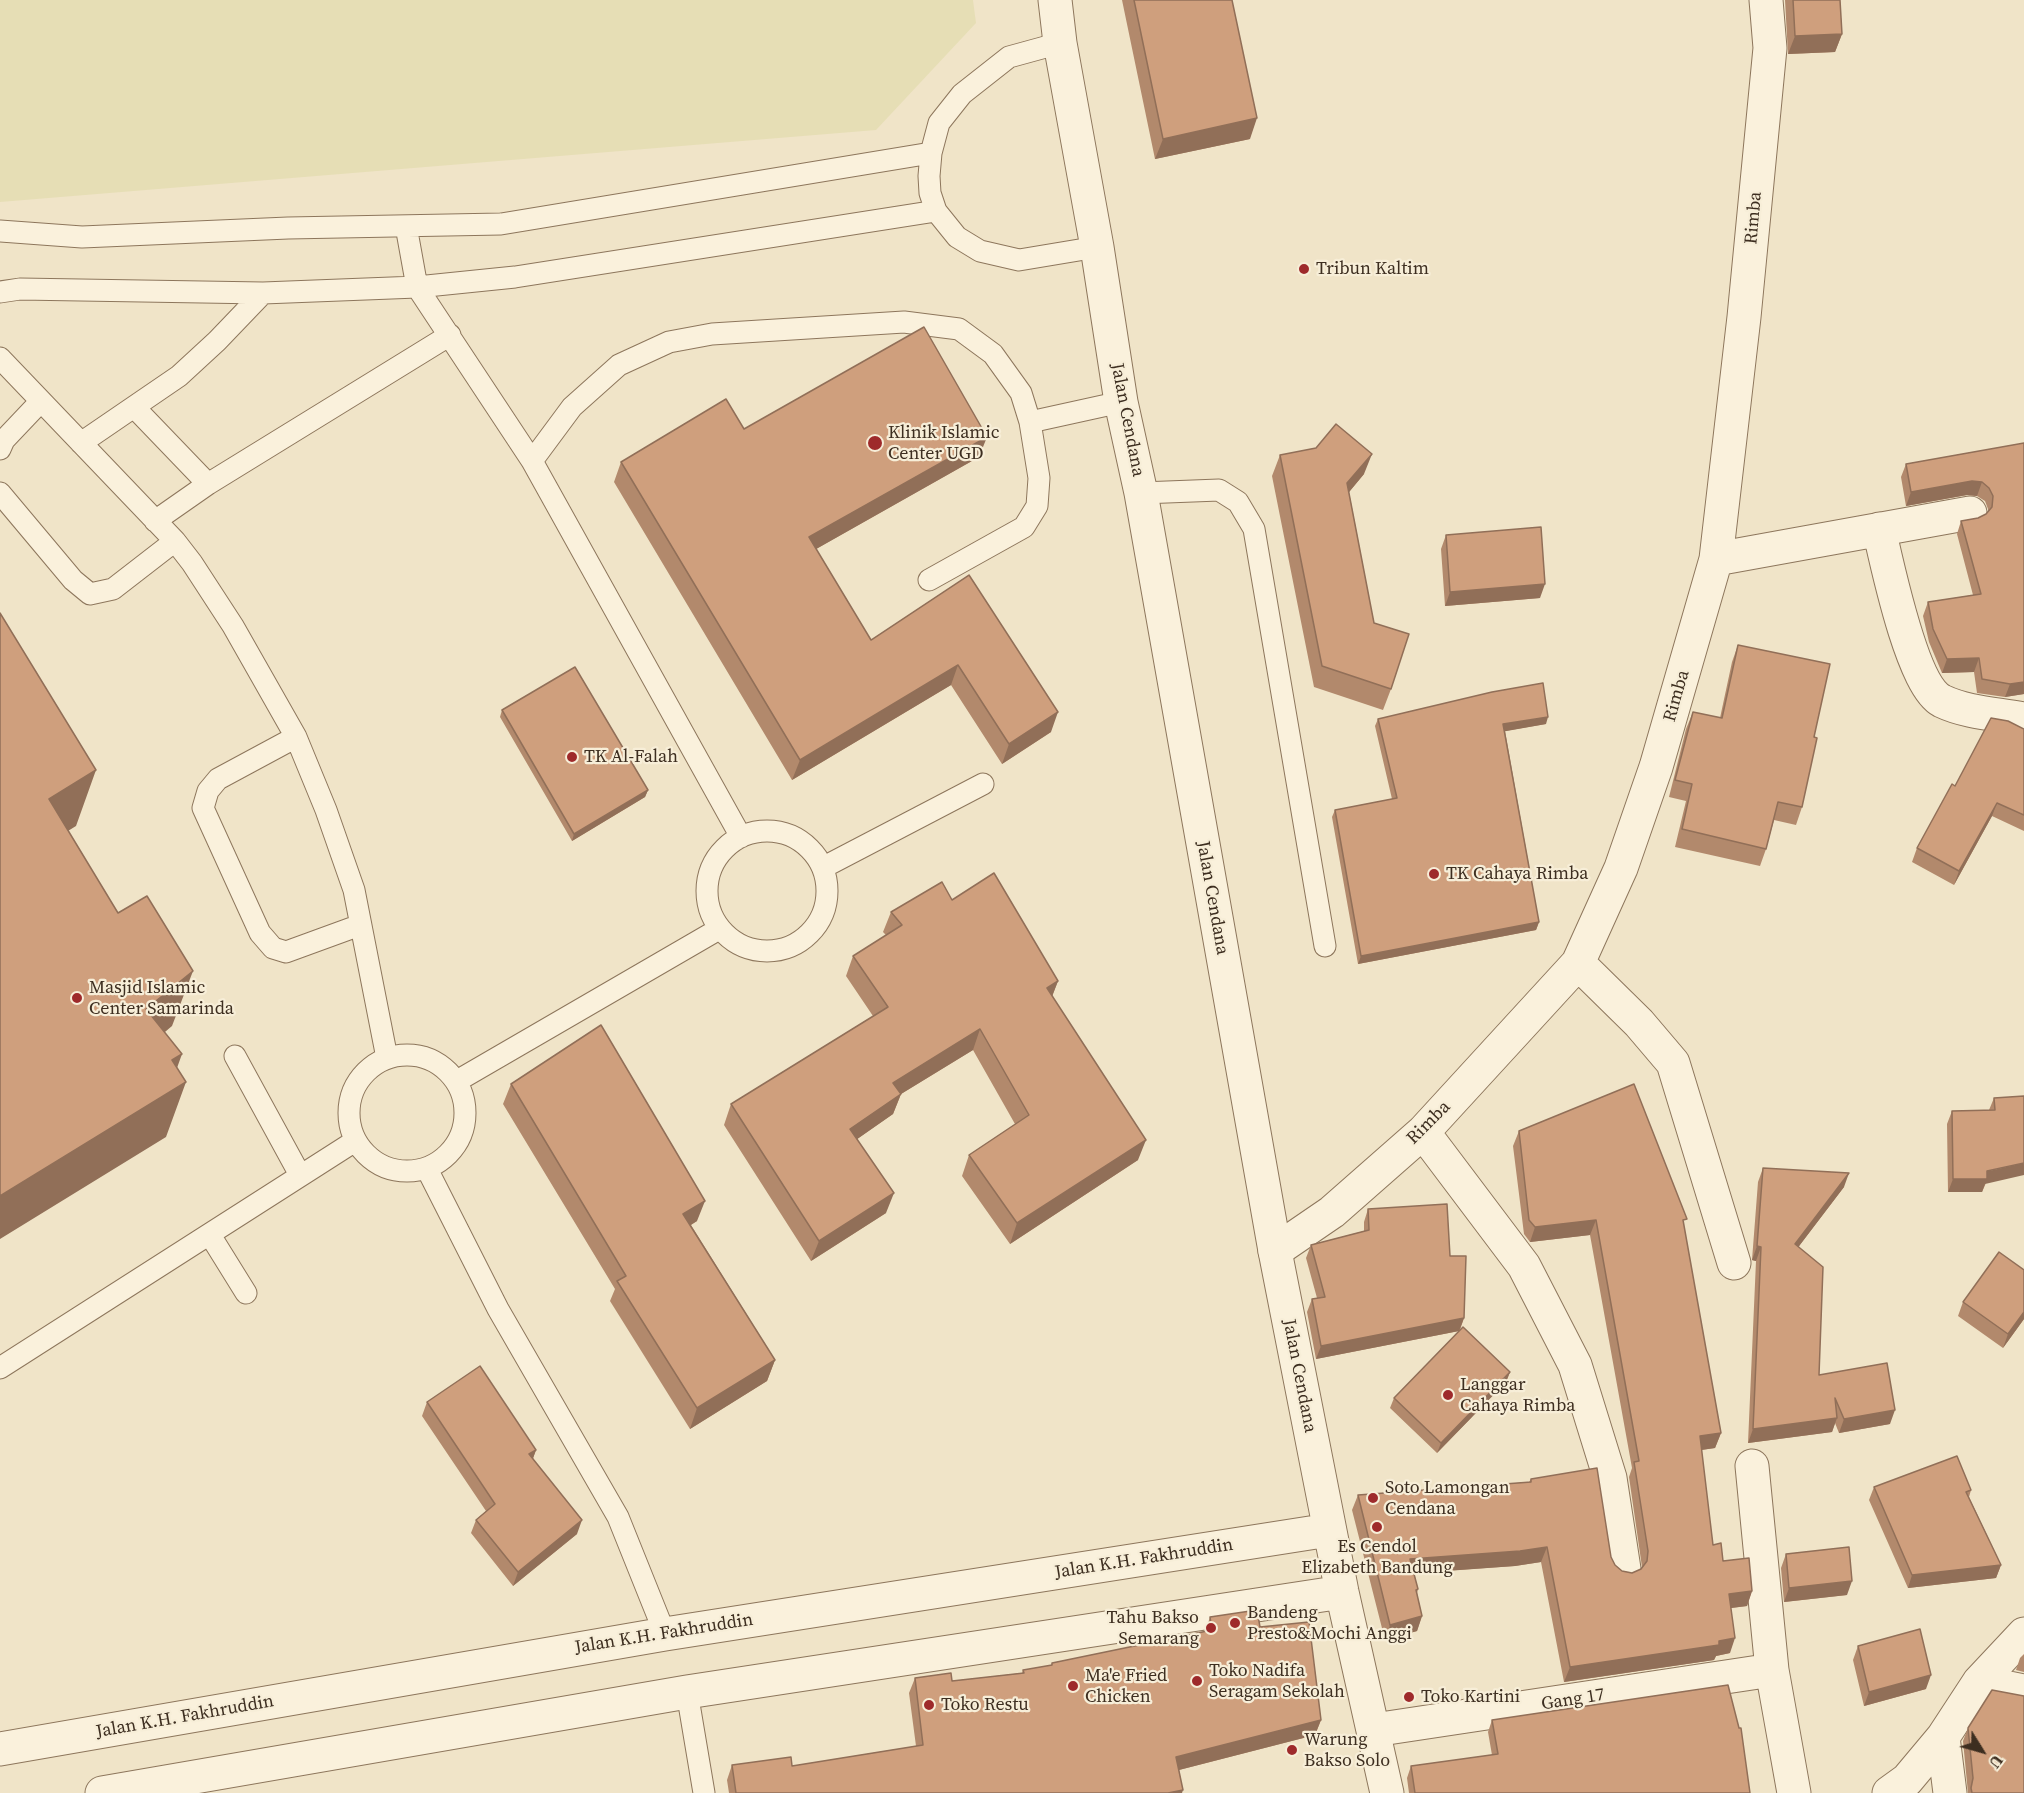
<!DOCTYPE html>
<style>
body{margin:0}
#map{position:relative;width:2024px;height:1793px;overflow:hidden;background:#f0e4c8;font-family:"Source Serif 4",serif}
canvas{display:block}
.north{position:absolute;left:1952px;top:1721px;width:60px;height:60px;-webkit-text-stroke:4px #f7eed8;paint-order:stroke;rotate:127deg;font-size:16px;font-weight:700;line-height:24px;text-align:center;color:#3d2e20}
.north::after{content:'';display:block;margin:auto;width:21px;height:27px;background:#3d2e20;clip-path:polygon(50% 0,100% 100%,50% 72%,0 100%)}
</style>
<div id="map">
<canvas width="2024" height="1793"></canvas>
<div class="north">U</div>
</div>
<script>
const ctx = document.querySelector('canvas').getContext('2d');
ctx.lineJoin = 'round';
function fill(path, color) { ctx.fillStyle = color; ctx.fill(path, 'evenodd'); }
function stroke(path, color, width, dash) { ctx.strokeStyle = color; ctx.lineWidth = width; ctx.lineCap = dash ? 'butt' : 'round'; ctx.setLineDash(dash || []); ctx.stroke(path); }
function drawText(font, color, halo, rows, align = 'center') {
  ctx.font = font + ' "Source Serif 4",serif'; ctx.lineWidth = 4.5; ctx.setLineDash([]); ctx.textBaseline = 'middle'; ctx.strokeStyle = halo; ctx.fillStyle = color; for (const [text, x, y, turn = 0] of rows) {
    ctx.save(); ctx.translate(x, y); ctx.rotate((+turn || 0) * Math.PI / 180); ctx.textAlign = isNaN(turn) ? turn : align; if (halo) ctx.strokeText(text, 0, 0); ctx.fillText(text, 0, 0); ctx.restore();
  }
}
fill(new Path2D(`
 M0 0H973L976 23 876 130 0 202Z`), '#e6deb5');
const service = new Path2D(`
 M1060 43 1009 57 962 94 939 123 931 153 929 176 930 193 936 211 957 237 980 251 1019 260 1097 247
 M406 226 417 287 532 461 741 837
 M0 231 82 237 288 228 501 224 931 153
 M0 292 20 289 263 293 417 287 515 277 936 211
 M0 358 175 541 192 563 233 626 296 737 326 810 354 890 387 1058
 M134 407 208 484
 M81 443 179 376 217 341 263 293
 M0 449 4 440 41 401
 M532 461 572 407 619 365 669 342 712 334 904 322 959 329 993 354 1021 393 1030 422 1121 402
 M0 493 73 580 90 594 113 589 175 541
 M1141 493 1219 490 1238 502 1254 529 1325 946
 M155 521 208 484 450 335
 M929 580 1024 527 1037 506 1039 478 1030 422
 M296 737 218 779 208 791 203 808 260 933 273 948 286 952 360 925
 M707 891a60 60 0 1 1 120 0a60 60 0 1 1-120 0Z
 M824 867 983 784
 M349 1113a58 58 0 1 1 116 0a58 58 0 1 1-116 0Z
 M235 1056 300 1175
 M457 1081 719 929
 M427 1169 498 1309 618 1517 665 1634
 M210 1235 246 1293
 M0 1368 355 1141
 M687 1692 704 1793`);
const minor = new Path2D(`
 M1879 529C1887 564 1912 685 1942 701 1967 713 1998 714 2024 719
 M1716 559 1970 513
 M1578 963 1639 1023 1673 1063 1734 1263
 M1423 1132 1524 1266 1575 1365 1610 1478 1624 1569
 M1275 1251 1332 1212 1423 1132 1578 963 1621 868 1656 767 1716 559 1744 317 1770 48 1766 0
 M1752 1466 1772 1670 1794 1793
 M1979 1682 2024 1691
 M1374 1730 1772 1670
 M1943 1737 1950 1793
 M1889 1793 1907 1780 1943 1737 1979 1682 2024 1634`);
const tertiary = new Path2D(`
 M1055 0 1060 43 1097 247 1121 402 1141 493 1275 1251 1342 1592 1387 1793
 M0 1749 665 1634 1329 1530
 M102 1793 687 1692 1342 1592`);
stroke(service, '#8d765c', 23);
stroke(minor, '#8d765c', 35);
stroke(tertiary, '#8d765c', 35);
stroke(service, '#faf1dc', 21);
stroke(minor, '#faf1dc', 33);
stroke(tertiary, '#faf1dc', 33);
fill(new Path2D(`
 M1122 0H1232L1250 139 1155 159Z
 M1785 0H1840L1842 34 1835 52 1788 54Z
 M744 429 979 457 816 549 871 640 969 575 1051 732 1002 764 951 685 792 780 614 482 621 462Z
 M2024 443V694L2005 697 1977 693 1974 672 1942 673 1929 642 1923 616 1928 602 1973 595 1957 534 1961 521 1978 518 1986 514 1988 512V509L1985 501 1977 496 1967 495 1906 506 1901 477 1906 464Z
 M1280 455 1364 474 1349 492 1374 623 1391 689 1383 710 1314 687 1272 476Z
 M1446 535 1540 598 1445 606 1441 549Z
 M1738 645 1814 737 1802 807 1796 825 1774 820 1766 849 1760 866 1675 847 1686 801 1669 797 1686 729 1693 712 1720 718 1732 662Z
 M502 710 648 790 645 797 572 841 500 717Z
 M1378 719 1546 724 1505 731 1539 922 1536 930 1358 964 1332 817 1335 810 1392 799 1375 726Z
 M2024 729V831L1992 816 1954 885 1912 862 1917 848 1955 786Z
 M952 900 1058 981 1052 996 1138 1160 1010 1244 962 1176 969 1155 1015 1124 973 1050 901 1094 893 1114 857 1139 886 1213 811 1261 724 1125 731 1104 873 1016 846 976 853 956 886 935 883 932 891 912Z
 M511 1084 697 1221 691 1225 775 1360 767 1381 690 1429 610 1301 615 1289 503 1104Z
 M2024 1096 1982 1192H1948L1947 1124 1952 1111 1989 1110 1994 1098Z
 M1519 1131 1684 1227 1721 1433 1715 1448 1701 1450 1713 1545 1723 1561 1752 1591 1747 1606 1731 1608 1730 1653 1716 1656 1714 1660 1564 1682 1541 1562 1515 1566 1414 1573 1418 1589 1417 1593 1422 1616 1417 1631 1385 1640 1352 1510 1358 1495 1529 1482 1531 1479 1611 1557 1615 1565 1622 1571 1632 1573 1641 1569 1642 1567 1629 1477 1632 1468 1590 1235 1530 1242 1524 1234 1513 1146Z
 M1763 1168 1844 1187 1799 1246 1819 1375 1890 1424 1839 1433 1835 1423 1832 1432 1748 1443 1756 1261 1752 1260 1758 1182Z
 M1368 1209 1450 1256 1464 1318 1460 1330 1510 1372 1506 1382 1437 1453 1390 1408 1394 1398 1459 1331 1316 1359 1307 1312 1312 1299 1317 1298 1306 1258 1311 1245 1364 1231V1222Z
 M1963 1302 2024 1319 2003 1348 1958 1316Z
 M427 1402 536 1450 533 1458 577 1534 513 1586 471 1533 476 1520 486 1511 422 1416Z
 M1874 1487 1971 1490 1969 1497 2001 1565 1996 1578 1908 1588 1869 1500Z
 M1786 1554 1847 1595 1784 1602 1781 1568Z
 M1210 1617 1260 1627 1321 1720 1315 1735 1179 1770 1182 1793H729L727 1780 732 1765 792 1766 916 1746 909 1693 915 1678 952 1681 1022 1673 1023 1670 1051 1666 1052 1663 1205 1632Z
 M1858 1646 1926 1689 1864 1706 1853 1660Z
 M2024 1654V1672L2016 1670 2020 1658Z
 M1492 1720 1750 1793H1409L1407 1778 1411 1766 1492 1755 1488 1732Z
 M1968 1728 2024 1793H1968L1963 1741Z`), '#b2896c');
fill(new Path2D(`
 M1842 34 1835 52 1788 54 1795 36Z
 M1257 118 1250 139 1155 159 1163 139Z
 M987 437 979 457 802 557 809 537Z
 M1372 454 1364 474 1340 503 1347 483Z
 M1972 481 1982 482 1977 496 1967 495 1906 506 1911 492Z
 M1545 584 1540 598 1445 606 1450 592Z
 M1979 658 1974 672 1942 673 1947 659Z
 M958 665 951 685 792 780 800 760Z
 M2024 682V694L2005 697 2010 684Z
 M1058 712 1051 732 1002 764 1009 744Z
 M1548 717 1546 724 1501 732 1503 724Z
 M96 770 76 826 29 855 49 799Z
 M648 790 645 797 572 841 574 834Z
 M1997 803 1992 816 1954 885 1959 871Z
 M1539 922 1536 930 1358 964 1361 956Z
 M193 971 172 1026 126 1065 146 1009Z
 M1058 981 1050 1002 1047 988Z
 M980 1029 973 1050 901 1094 893 1114 843 1149 850 1129 893 1083Z
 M182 1054 168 1093 186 1082 166 1137 0 1239V1196L172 1060Z
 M1146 1140 1138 1160 1010 1244 1017 1223Z
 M2024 1163V1175L1985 1184 1982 1192H1948L1953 1179Z
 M1849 1173 1844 1187 1790 1258 1795 1244Z
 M894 1193 886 1213 811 1261 819 1241Z
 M705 1201 697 1221 676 1234 683 1214Z
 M1596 1220 1590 1235 1530 1242 1535 1227Z
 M1757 1246 1761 1247 1756 1261 1752 1260Z
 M2024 1312V1319L2003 1348 2008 1334Z
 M1464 1318 1459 1331 1316 1359 1321 1346Z
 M775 1360 767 1381 690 1429 697 1408Z
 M1510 1372 1506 1382 1437 1453 1441 1443Z
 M1895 1410 1890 1424 1839 1433 1844 1419Z
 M1837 1418 1832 1432 1748 1443 1753 1429Z
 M1721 1433 1715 1448 1694 1451 1700 1436Z
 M536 1450 531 1464 529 1454Z
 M582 1520 577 1534 513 1586 518 1572Z
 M1547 1547 1541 1562 1515 1566 1405 1574 1410 1559Z
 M2001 1565 1996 1578 1908 1588 1912 1575Z
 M1852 1581 1847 1595 1784 1602 1789 1588Z
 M1752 1591 1747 1606 1723 1609 1729 1594Z
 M1422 1616 1417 1631 1385 1640 1390 1625Z
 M1735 1638 1730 1653 1716 1656 1714 1660 1564 1682 1570 1667Z
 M1931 1675 1926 1689 1864 1706 1869 1692Z
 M1321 1720 1315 1735 1171 1772 1176 1757Z
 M1183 1790 1182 1793H1168Z`), '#916f58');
const building = new Path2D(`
 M1134 0H1232L1257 118 1163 139Z
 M1793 0H1840L1842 34 1795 36Z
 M924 327 987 437 809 537 871 640 969 575 1058 712 1009 744 958 665 800 760 621 462 726 399 744 429Z
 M1336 424 1372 454 1347 483 1374 623 1409 634 1391 689 1322 666 1280 455 1316 448Z
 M2024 443V682L2010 684 1982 679 1979 658 1947 659 1933 629 1928 602 1981 594 1961 521 1978 518 1986 514 1992 507 1993 496 1989 488 1982 482 1972 481 1911 492 1906 464Z
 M1541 527 1545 584 1450 592 1446 535Z
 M0 613 96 770 49 799 118 913 147 896 193 971 146 1009 182 1054 172 1060 186 1082 0 1196Z
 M1738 645 1830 664 1814 737 1817 738 1802 807 1778 802 1766 849 1682 829 1692 784 1675 780 1693 712 1722 718Z
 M575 667 648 790 574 834 502 710Z
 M1543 683 1548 717 1503 724 1539 922 1361 956 1335 810 1397 798 1378 719 1492 692Z
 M1991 718 2008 721 2024 729V815L1997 803 1959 871 1917 848 1952 784 1955 786Z
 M994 873 1058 981 1047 988 1146 1140 1017 1223 969 1155 1029 1115 980 1029 893 1083 901 1094 850 1129 894 1193 819 1241 731 1104 888 1007 853 956 902 925 891 912 942 882 952 900Z
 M601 1025 705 1201 683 1214 775 1360 697 1408 617 1281 626 1276 511 1084Z
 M1634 1084 1687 1219 1683 1220 1721 1433 1700 1436 1713 1545 1721 1543 1723 1561 1749 1558 1752 1591 1729 1594 1735 1638 1719 1641V1645L1570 1667 1547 1547 1520 1551 1410 1559 1418 1589 1416 1590 1422 1616 1390 1625 1358 1495 1531 1482V1479L1597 1468 1611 1557 1615 1565 1622 1571 1632 1573 1641 1569 1647 1561 1648 1551 1634 1462 1639 1461 1596 1220 1535 1227 1529 1220 1519 1131Z
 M2024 1096V1163L1987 1171V1179H1953L1952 1111 1995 1110 1994 1098Z
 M1763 1168 1849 1173 1795 1244 1823 1267 1819 1375 1887 1363 1895 1410 1844 1419 1835 1398 1837 1418 1753 1429 1761 1247 1757 1246Z
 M1447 1204 1450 1256H1466L1464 1318 1321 1346 1312 1299 1325 1297 1311 1245 1369 1230 1368 1209Z
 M1999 1252 2024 1270V1312L2008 1334 1963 1302Z
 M1463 1327 1510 1372 1441 1443 1394 1398Z
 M480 1366 536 1450 529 1454 582 1520 518 1572 476 1520 495 1504 427 1402Z
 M1957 1456 1971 1490 1966 1492 2001 1565 1912 1575 1874 1487Z
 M1849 1547 1852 1581 1789 1588 1786 1554Z
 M1257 1610 1260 1627 1309 1622 1321 1720 1176 1757 1183 1790 1168 1793H736L732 1765 791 1757 792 1766 923 1745 915 1678 951 1673 952 1681 1024 1673 1023 1670 1052 1665V1663L1212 1630 1210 1617Z
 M1920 1629 1931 1675 1869 1692 1858 1646Z
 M1728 1685 1739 1728H1741L1750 1793H1415L1411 1766 1498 1754 1492 1720Z
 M1992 1690 2024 1696V1793H1972L1971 1788 1973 1778 1968 1728Z`);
fill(building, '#cf9f7d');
stroke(building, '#916f58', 1.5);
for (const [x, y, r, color] of [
 [1304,269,6,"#9e2a2b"],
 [875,443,8,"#9e2a2b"],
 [572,757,6,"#9e2a2b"],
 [1434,874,6,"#9e2a2b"],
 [77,998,6,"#9e2a2b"],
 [1448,1395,6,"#9e2a2b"],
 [1373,1498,6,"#9e2a2b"],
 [1377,1527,6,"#9e2a2b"],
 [1235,1623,6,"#9e2a2b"],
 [1211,1628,6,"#9e2a2b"],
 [1197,1681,6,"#9e2a2b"],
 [1073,1686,6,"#9e2a2b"],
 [1409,1697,6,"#9e2a2b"],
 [929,1705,6,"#9e2a2b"],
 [1292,1750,6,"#9e2a2b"]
]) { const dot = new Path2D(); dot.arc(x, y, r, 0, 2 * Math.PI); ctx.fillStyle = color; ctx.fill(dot); stroke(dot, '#f7eed8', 2); }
drawText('18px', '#3d2e20', '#f7eed8', [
 ["Rimba",1754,218,-85],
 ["Jalan Cendana",1127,420,79],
 ["Rimba",1677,696,-74],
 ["Jalan Cendana",1212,898,80],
 ["Rimba",1429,1123,-45],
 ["Jalan Cendana",1299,1376,79],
 ["Jalan K.H. Fakhruddin",1144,1559,-9],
 ["Jalan K.H. Fakhruddin",664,1634,-9],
 ["Gang 17",1573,1700,-9],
 ["Jalan K.H. Fakhruddin",185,1717,-10]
]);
drawText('18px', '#3d2e20', '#f7eed8', [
 ["Tribun Kaltim",1316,269],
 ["Klinik Islamic",888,433],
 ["Center UGD",888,454],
 ["TK Al-Falah",584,757],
 ["TK Cahaya Rimba",1446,874],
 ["Masjid Islamic",89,988],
 ["Center Samarinda",89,1009],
 ["Langgar",1460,1385],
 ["Cahaya Rimba",1460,1406],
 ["Soto Lamongan",1385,1488],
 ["Cendana",1385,1509],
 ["Es Cendol",1377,1547,"center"],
 ["Elizabeth Bandung",1377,1568,"center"],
 ["Bandeng",1247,1613],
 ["Presto&Mochi Anggi",1247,1634],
 ["Tahu Bakso",1199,1618,"right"],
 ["Semarang",1199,1639,"right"],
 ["Toko Nadifa",1209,1671],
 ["Seragam Sekolah",1209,1692],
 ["Ma'e Fried",1085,1676],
 ["Chicken",1085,1697],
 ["Toko Kartini",1421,1697],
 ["Toko Restu",941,1705],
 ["Warung",1304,1740],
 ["Bakso Solo",1304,1761]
], 'left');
</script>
